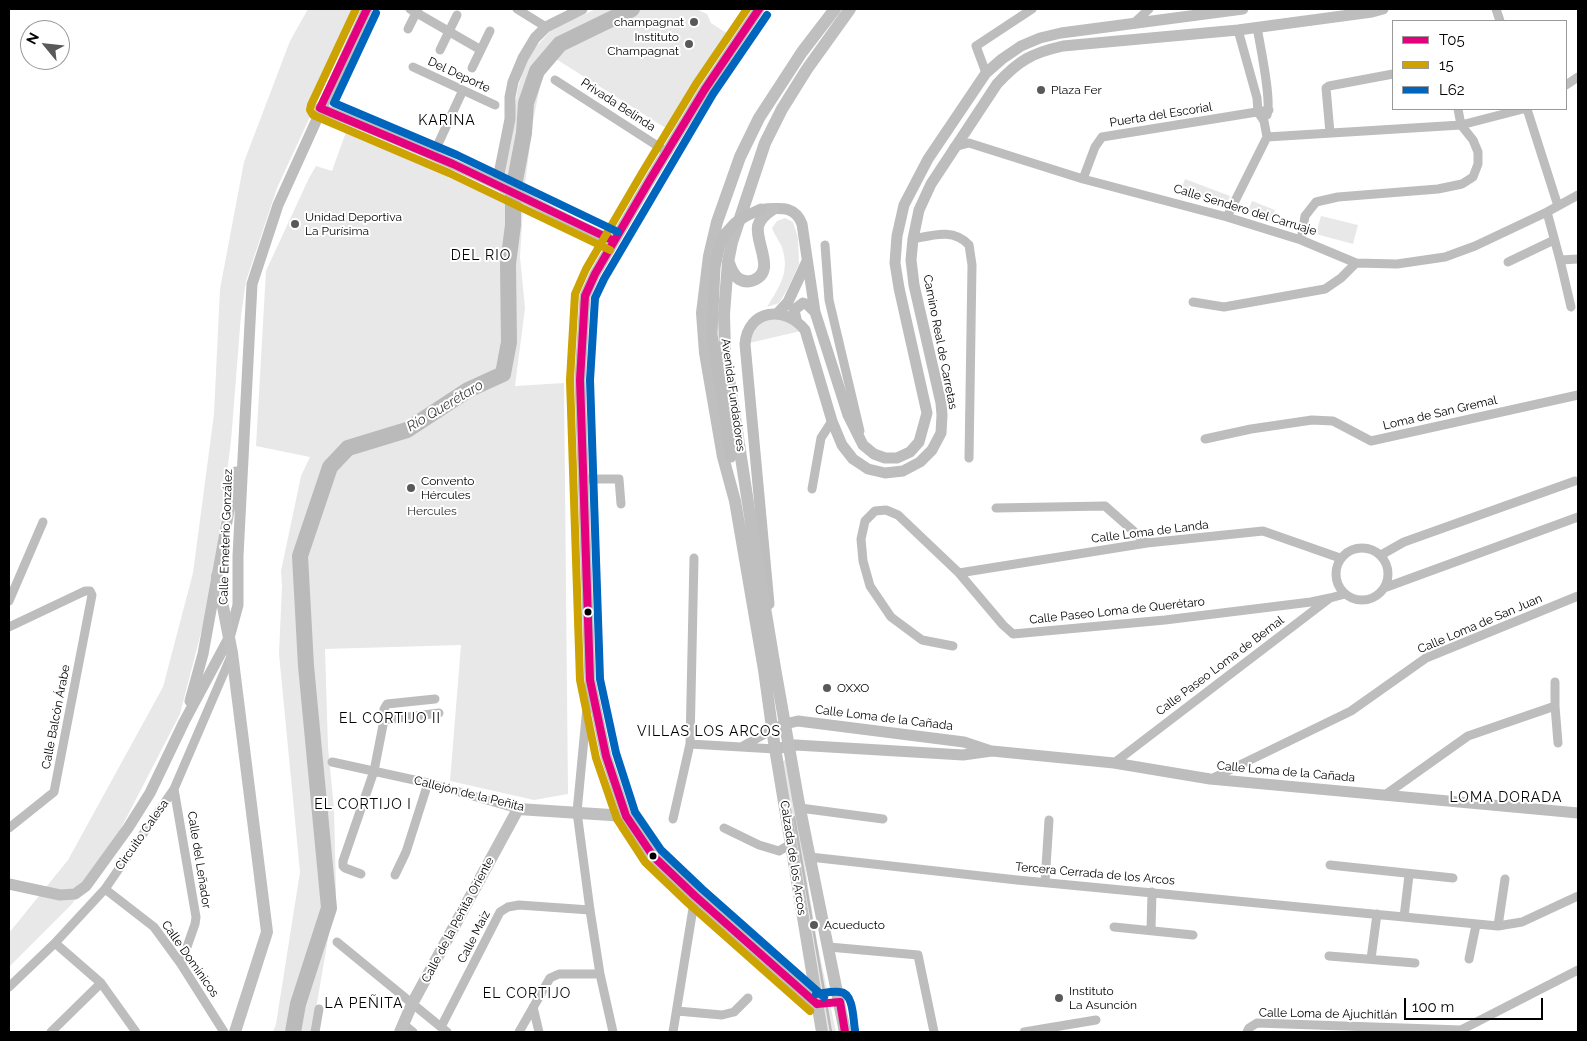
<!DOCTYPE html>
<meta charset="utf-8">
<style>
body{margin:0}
#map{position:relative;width:1587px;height:1041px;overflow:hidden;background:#fff;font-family:Raleway,sans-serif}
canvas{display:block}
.frame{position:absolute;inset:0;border:10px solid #000;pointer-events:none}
.legend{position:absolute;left:1392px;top:20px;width:175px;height:90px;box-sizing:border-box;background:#fff;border:1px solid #999;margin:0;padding:6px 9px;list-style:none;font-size:15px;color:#000}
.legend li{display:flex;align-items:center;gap:10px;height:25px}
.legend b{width:25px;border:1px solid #999}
.north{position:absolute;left:20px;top:20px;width:50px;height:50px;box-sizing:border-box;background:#fff;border:1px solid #999;border-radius:50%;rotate:298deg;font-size:14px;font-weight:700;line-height:20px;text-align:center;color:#000}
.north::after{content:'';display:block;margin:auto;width:18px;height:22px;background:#595959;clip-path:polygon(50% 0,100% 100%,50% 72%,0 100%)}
.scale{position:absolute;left:1404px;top:998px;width:139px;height:22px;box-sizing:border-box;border:2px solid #000;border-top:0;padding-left:6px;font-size:15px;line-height:18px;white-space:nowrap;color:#000;-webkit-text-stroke:4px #fff;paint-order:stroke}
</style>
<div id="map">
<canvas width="1587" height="1041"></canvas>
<div class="frame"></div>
<ul class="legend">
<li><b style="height:6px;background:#e5007d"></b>T05</li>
<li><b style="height:6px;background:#cca300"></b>15</li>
<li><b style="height:6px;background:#0065bd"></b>L62</li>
</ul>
<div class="north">N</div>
<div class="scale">100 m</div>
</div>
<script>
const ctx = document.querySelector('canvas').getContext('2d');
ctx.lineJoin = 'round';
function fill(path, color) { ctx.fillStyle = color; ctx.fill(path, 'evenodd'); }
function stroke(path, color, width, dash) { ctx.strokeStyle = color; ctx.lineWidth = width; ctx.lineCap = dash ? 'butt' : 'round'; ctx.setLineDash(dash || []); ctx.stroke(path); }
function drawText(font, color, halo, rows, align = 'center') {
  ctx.font = font + ' Raleway,sans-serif'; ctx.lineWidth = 4; ctx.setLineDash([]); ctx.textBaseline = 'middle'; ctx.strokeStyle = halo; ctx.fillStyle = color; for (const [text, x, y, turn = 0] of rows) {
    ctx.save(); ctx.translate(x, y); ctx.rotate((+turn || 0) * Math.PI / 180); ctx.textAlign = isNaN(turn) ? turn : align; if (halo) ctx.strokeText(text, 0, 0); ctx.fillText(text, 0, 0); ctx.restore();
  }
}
fill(new Path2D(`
 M308 9H360L277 188 246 281 241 315 231 441 212 590 180 714 117 836 72 904 9 967V933L68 860 163 687 193 573 214 414 220 289 244 162 290 41Z
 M596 9H696L707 14 711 23 731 36 672 132 556 59 542 77 533 121 524 192 520 257 525 308 515 386 564 383 568 794 534 800 450 781 461 645 325 649 328 747 334 809 336 892 312 1032H273L276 1024 300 872 279 654 282 585 281 571 301 476 310 457 256 446 266 271 309 178 316 166 332 171 346 132 499 200 518 88 527 57 552 29Z
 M1185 179 1230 196 1226 206 1181 190Z
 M1252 201 1275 210 1270 222 1247 213Z
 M1321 216 1358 225 1353 244 1316 234Z
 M785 218 793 222 798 238 799 264 787 290 779 303 767 307C780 286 791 271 781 245 778 239 774 234 772 228L777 221Z
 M778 313 805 330 745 344 750 327Z
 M788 758 817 942 836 1032H823L780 763Z`), '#e8e8e8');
stroke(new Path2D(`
 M794 817 831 1032`), '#bababa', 2.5);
stroke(new Path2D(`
 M293 1032 298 1004 329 908 306 666 300 556 330 467 348 448 407 430 468 390 503 374 509 342 508 264 513 225V191L524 133 526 103 537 71 560 44 632 9`), '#bababa', 16);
stroke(new Path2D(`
 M410 9 481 50
 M517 9 546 27
 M1496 9 1500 21
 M1134 23 1149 9
 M1257 27C1260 45 1272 101 1267 115
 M408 29 418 9
 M440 50 457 15
 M413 67 495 105
 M472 68 490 31
 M986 73 976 46 1032 9
 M555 80 667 152
 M1566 85 1578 77
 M1527 109 1558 206
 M1330 133 1326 88 1329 86 1393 74
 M1267 137 1461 125 1523 109
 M954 147 969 143 1083 179 1227 217 1301 240 1356 263 1397 264 1445 257 1475 246 1547 212 1578 195
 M433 155 463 90
 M1083 179 1095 147 1102 137 1269 110
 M1547 212 1560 260 1578 259
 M1227 217 1267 137 1264 121 1258 112 1257 98 1238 30
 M913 239C933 235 954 228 969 245L972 265 969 458
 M1301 240 1305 216 1316 202 1338 197 1438 189 1462 184 1473 177 1478 164V152L1473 140 1461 125 1458 109
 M825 245 829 300 860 431
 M1560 260 1571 307
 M1508 262 1554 240
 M1193 302 1224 307 1325 289 1341 278 1356 263
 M1205 439 1251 429 1312 420 1333 421 1371 441 1578 395
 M584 479H619L621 504
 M812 489 821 438 832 421
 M996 508 1105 506 1147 543
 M1336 574a26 26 0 1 1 52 0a26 26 0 1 1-52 0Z
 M1381 555 1404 542 1575 481
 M959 573 1147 543 1263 531 1340 558
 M1384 588 1578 517
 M9 601 43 522
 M9 627 85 591H90L92 595 54 792 9 828
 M953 646 922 640 891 617 870 586 863 561 861 539 865 521 875 511 886 510 898 515 959 573 1003 625 1013 634 1165 620 1311 602 1330 598
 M1555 682V706L1558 743
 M589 686 577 812 590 910 600 974 613 1032
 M384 720 439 713
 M690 744 775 749
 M743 746 772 730
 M332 762 428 783 518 809
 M1114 763 1330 598 1345 594
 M1211 779 1351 711 1426 658 1578 596
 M174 789 196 917 195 924 181 964
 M1385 795 1468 736 1555 706
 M800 808 883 819
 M673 819 690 744 694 558
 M724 828 759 845 779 851 791 844
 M810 857 1017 880 1498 926 1522 922 1578 896
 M1330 865 1453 878
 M361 874 345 868 343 866V861L374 771 384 720V709L387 704 435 699
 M395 875 406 852 428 783
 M1045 882 1049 820
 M105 889 154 927 181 964 224 1032
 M1404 917 1409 875
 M1498 926 1505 879
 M1114 927 1193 935
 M1151 930 1152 892
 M337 942 447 1032
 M55 943 101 983 136 1032
 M829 947 918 955 934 1032
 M1329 956 1415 963
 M1371 959 1377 914
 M1469 959 1476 925
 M9 987 55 943 105 889 174 789 232 654
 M533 1007 539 1032
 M677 1011 722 1015 734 1012 748 998
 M403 1024 413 1032
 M441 1027 500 912 508 907 519 905 590 910
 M51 1032 101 983
 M315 1032 319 1009
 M519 1032 550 978 559 974H600
 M673 1032 695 896
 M1024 1032 1096 1020
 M1247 1032 1249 1028 1257 1023 1461 1030 1578 970`), '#bdbdbd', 9);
stroke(new Path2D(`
 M320 108C380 132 439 157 496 184 536 203 573 224 614 241
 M497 184 510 119V97L513 82 523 58 535 38 546 27 582 9
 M765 209C782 208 795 206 802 224L815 312 848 415 863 445 874 454 885 458H897L910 452 919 442 927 413 899 288 895 263 897 236 904 205 928 159 986 73 1002 59 1021 46 1040 38 1061 33 1243 9
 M778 313 788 302 807 261
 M796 319 794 310 803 303 808 305 815 312
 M769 604 745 344C748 309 785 305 805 330L832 421 842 445 853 459 868 469 885 473 903 471 920 462 932 450 941 433 942 415 941 403 914 285 911 260 913 239 919 210 931 184 997 84C1019 60 1032 53 1063 46L1238 30 1372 12 1383 9
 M190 701 203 654 236 472
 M772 730 785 724 798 721 964 742 988 750
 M775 749 796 745 963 755 992 751 1114 763 1210 779 1578 813
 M626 816 606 756 590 680 580 380 585 296 595 274 651 178 705 89 759 9
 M9 884 60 895 75 894 86 886 128 828 150 793 184 722 229 638 238 605V556L252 284 278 205 367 9`), '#bdbdbd', 11);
stroke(new Path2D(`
 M729 263C731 269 733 275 739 279 744 282 749 282 754 280 776 271 755 243 758 226 760 218 767 213 773 209
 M217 576 232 653 267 932 235 1032
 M400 1032 412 1004 518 809 626 816 653 856 695 896 817 1004
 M822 1032 774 742 764 670 735 501 723 457 705 353 702 313 709 256 717 222 740 157 759 118 802 52 835 9
 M845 1032 799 804 775 668 752 529 725 353 724 314 728 262 732 242 765 143 782 109 807 69 850 9`), '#bfbfbf', 12);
stroke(new Path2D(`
 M731 457 712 334 715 267 720 244 724 235 735 223 746 216 761 209`), '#bdbdbd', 11);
stroke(new Path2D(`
 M367 9 320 108 453 164 614 241
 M759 9 705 89 651 178 595 274 585 296 580 380 590 680 606 756 626 816 653 856 695 896 817 1004
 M817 1004 840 1002 845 1032`), '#e5007d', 8);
stroke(new Path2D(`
 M356 9 311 105 310 110 313 115 449 173 610 250
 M747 9 696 84 642 173 586 269 575 294 570 380 580 680 596 758 617 819 645 862 688 903 810 1011`), '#cca300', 8);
stroke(new Path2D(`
 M376 13 334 103 457 155 618 232
 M767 15 713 94 604 279 595 298 590 380 600 679 616 753 635 812 661 850 702 889 824 997
 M816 994C824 993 832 991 840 992 854 993 853 1020 855 1030`), '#0065bd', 8);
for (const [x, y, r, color] of [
 [694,22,5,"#595959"],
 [689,44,5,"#595959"],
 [1041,90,5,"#595959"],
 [295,224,5,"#595959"],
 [411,488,5,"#595959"],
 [588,612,4.5,"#000"],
 [827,688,5,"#595959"],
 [653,856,4.5,"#000"],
 [814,925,5,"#595959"],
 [1059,998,5,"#595959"]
]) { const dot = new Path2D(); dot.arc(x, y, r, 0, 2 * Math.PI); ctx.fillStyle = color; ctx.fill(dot); stroke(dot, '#fff', 2); }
drawText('12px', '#000', '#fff', [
 ["champagnat",684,22,"right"],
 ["Instituto",679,37,"right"],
 ["Champagnat",679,51,"right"],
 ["Plaza Fer",1051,90],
 ["Unidad Deportiva",305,217],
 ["La Purísima",305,231],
 ["Convento",421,481],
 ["Hércules",421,495],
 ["OXXO",837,688],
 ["Acueducto",824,925],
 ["Instituto",1069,991],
 ["La Asunción",1069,1005]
], 'left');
drawText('12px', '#000', '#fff', [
 ["Del Deporte",459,75,25],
 ["Privada Belinda",618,105,33],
 ["Puerta del Escorial",1161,115,-9],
 ["Calle Sendero del Carruaje",1245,210,17],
 ["Camino Real de Carretas",940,342,79],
 ["Avenida Fundadores",733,395,82],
 ["Loma de San Gremal",1440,413,-13],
 ["Calle Loma de Landa",1150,532,-7],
 ["Calle Emeterio González",226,537,-88],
 ["Calle Paseo Loma de Querétaro",1117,611,-6],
 ["Calle Loma de San Juan",1480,624,-23],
 ["Calle Paseo Loma de Bernal",1220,666,-37],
 ["Calle Balcón Árabe",56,717,-79],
 ["Calle Loma de la Cañada",884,718,7],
 ["Calle Loma de la Cañada",1286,772,5],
 ["Callejón de la Peñita",469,794,14],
 ["Circuito Calesa",142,835,-55],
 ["Calzada de los Arcos",793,858,81],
 ["Calle del Leñador",199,860,81],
 ["Tercera Cerrada de los Arcos",1095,874,5],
 ["Calle de la Peñita Oriente",458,920,-62],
 ["Calle Maíz",474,937,-63],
 ["Calle Dominicos",190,959,55],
 ["Calle Loma de Ajuchitlán",1328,1014,1]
]);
drawText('12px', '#2d2d2d', '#fff', [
 ["Hercules",432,511]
]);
ctx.letterSpacing = '1px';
drawText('14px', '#000', '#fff', [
 ["KARINA",447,121],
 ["DEL RIO",481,256],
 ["EL CORTIJO II",390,719],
 ["VILLAS LOS ARCOS",709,732],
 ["LOMA DORADA",1506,798],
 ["EL CORTIJO I",363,805],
 ["EL CORTIJO",527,994],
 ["LA PEÑITA",364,1004]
]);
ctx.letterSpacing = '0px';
drawText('italic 14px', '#3e3e3e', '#fff', [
 ["Río Querétaro",445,406,-31]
]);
</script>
